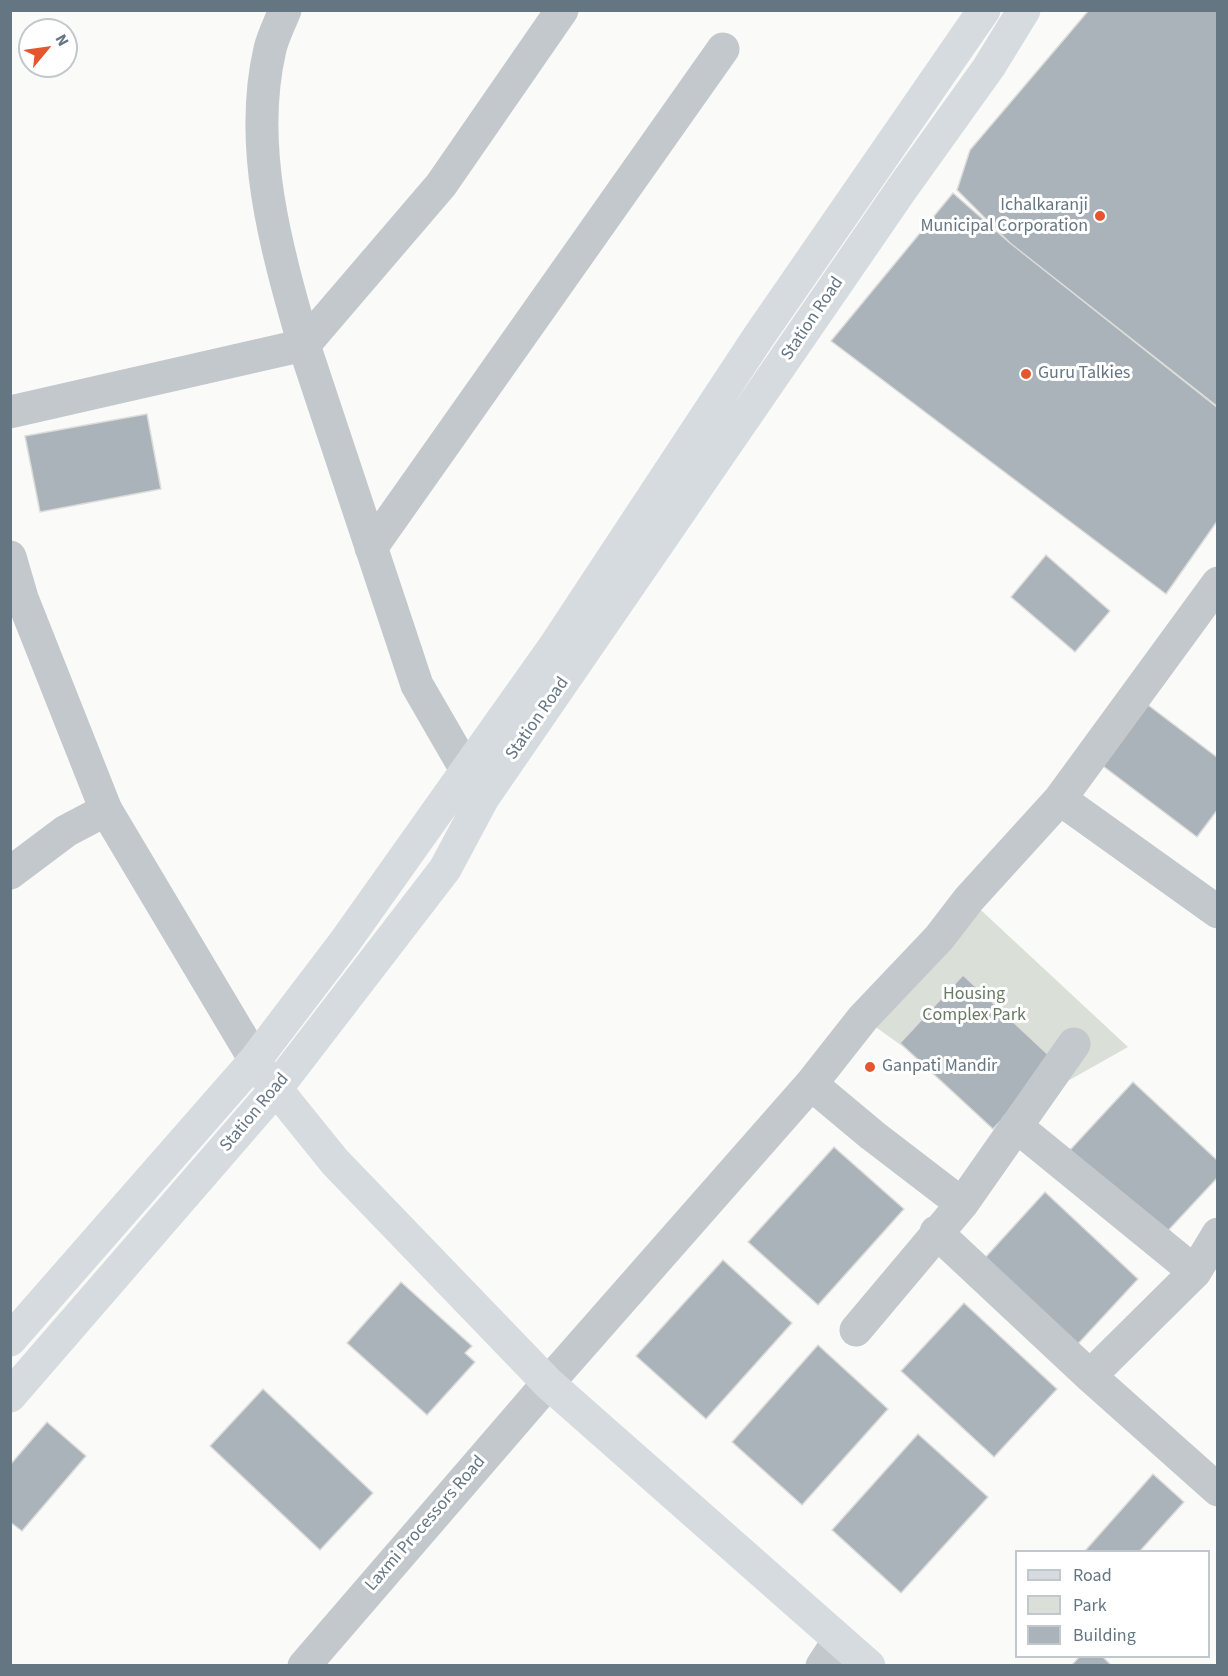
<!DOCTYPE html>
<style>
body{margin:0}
#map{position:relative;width:1228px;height:1676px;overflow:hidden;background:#fafaf8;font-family:"Source Sans 3",sans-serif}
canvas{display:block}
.frame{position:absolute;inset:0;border:12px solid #657683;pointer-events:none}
.legend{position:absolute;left:1015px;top:1550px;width:195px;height:108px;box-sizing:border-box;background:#fff;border:2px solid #c1c8cd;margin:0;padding:8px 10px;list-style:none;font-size:18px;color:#657683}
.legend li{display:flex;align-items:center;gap:12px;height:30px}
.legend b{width:30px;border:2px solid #c1c8cd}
.north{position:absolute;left:18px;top:18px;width:60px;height:60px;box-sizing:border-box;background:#fff;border:2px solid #c1c8cd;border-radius:50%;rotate:61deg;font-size:16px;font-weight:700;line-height:24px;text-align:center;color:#657683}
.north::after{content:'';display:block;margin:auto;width:21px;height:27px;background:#e4572e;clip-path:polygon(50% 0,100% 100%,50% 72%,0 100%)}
</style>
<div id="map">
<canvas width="1228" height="1676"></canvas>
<div class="frame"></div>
<ul class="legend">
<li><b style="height:8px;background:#d6dbdf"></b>Road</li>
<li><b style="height:16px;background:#dadfd7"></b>Park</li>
<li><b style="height:16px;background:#aab3b9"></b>Building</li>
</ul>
<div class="north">N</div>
</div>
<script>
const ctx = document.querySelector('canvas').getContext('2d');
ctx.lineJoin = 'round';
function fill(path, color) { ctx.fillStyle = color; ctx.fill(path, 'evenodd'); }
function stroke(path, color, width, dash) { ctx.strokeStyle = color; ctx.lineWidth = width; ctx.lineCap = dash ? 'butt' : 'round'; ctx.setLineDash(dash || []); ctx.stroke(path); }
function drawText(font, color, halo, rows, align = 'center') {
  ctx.font = font + ' "Source Sans 3",sans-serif'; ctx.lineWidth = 6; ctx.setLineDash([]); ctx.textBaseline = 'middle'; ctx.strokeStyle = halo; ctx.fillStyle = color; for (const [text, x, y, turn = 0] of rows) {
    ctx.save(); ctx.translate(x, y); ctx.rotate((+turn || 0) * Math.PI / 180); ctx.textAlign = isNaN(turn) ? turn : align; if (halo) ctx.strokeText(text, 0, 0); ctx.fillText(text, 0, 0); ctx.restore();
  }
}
fill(new Path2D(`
 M969 899 1128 1047 1050 1091 1027 1135 863 1018Z`), '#dadfd7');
const building = new Path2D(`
 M1089 10H1218V407L1010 243 957 190 970 150Z
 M953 193 1010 243 1218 408V520L1166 594 831 341Z
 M147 414 161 489 40 512 25 436Z
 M1046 555 1110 611 1075 652 1011 597Z
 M1148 705 1218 758V809L1197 837 1103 766Z
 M963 975 1056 1062 993 1129 900 1043Z
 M1133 1082 1218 1161V1177L1163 1236 1070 1150Z
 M834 1147 904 1209 818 1305 748 1242Z
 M1045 1192 1138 1279 1075 1347 983 1260Z
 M723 1260 792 1323 706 1419 636 1356Z
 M401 1282 472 1346 465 1353 475 1362 427 1415 347 1343Z
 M964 1303 1057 1389 994 1457 901 1371Z
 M818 1345 888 1409 802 1505 732 1442Z
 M263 1389 373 1493 320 1550 210 1446Z
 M47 1422 86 1456 22 1531 10 1522V1465Z
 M918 1434 988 1497 901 1593 832 1530Z
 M1153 1474 1184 1502 1139 1552H1084Z
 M1080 1656H1102L1112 1666H1071Z`);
fill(building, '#aab3b9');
stroke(building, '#dcdcda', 1.5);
stroke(new Path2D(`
 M10 412 304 345C277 250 247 148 270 49 273 36 280 23 285 10
 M371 548 723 49
 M480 794 417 685 304 345 441 185 562 10
 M1060 799 1218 912
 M10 873 66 831 106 810
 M811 1084 872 1135 962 1204
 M1016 1126 1195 1272
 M936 1232 1090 1376 1218 1490
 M856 1330 962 1204 1074 1044
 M1090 1376 1195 1272 1218 1234
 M548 1383 811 1084 863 1018 939 938 969 899 1060 799 1218 583
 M822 1666 839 1640`), '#c3c8cc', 33);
stroke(new Path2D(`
 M10 557 22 598 106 810 255 1060
 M304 1666 548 1383`), '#c3c8cc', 33);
stroke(new Path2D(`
 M264 1074 335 1162 548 1383 869 1666
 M10 1340 255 1060 344 943 554 647 759 336 984 10
 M10 1396 275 1090 445 869 483 798 901 190 989 67 1024 10`), '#d6dbdf', 33);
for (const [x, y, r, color] of [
 [1100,216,6,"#e4572e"],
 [1026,374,6,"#e4572e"],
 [870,1067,6,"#e4572e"]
]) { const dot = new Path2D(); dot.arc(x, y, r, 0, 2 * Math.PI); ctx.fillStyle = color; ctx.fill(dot); stroke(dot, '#fff', 2); }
drawText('18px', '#657683', '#fff', [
 ["Ichalkaranji",1088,206,"right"],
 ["Municipal Corporation",1088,227,"right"],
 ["Guru Talkies",1038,374],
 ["Ganpati Mandir",882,1067]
], 'left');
drawText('18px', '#657683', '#fff', [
 ["Station Road",813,319,-56],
 ["Station Road",538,719,-55],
 ["Station Road",255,1113,-50],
 ["Laxmi Processors Road",426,1524,-49]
]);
drawText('18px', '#687a64', '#fff', [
 ["Housing",974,995],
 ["Complex Park",974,1016]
]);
</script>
